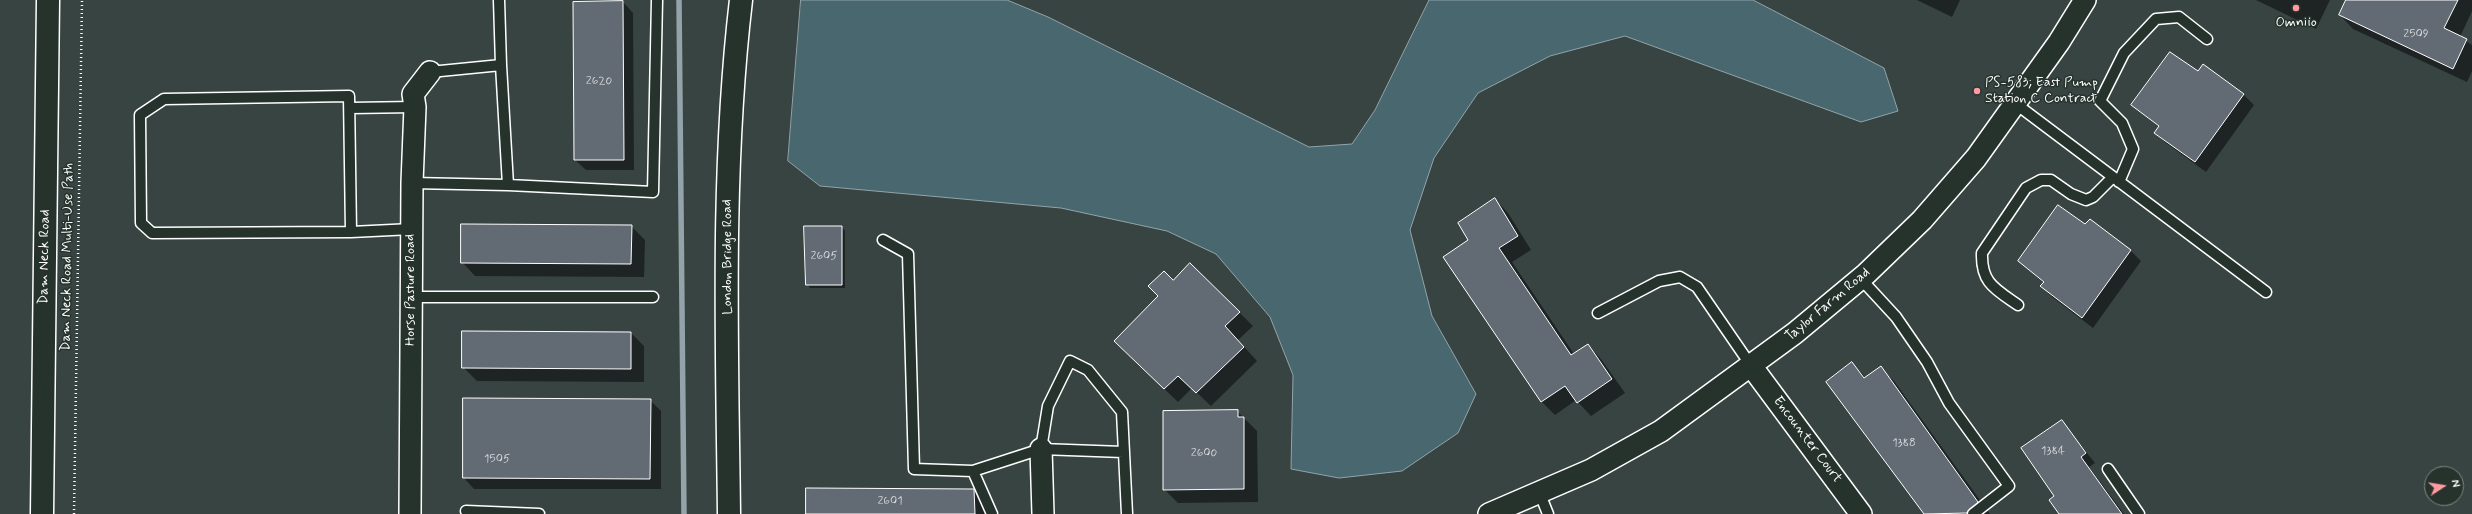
<!DOCTYPE html>
<style>
body{margin:0}
#map{position:relative;width:2472px;height:514px;overflow:hidden;background:#384442;font-family:Mynerve,sans-serif}
canvas{display:block}
.north{position:absolute;left:2424px;top:466px;width:40px;height:40px;box-sizing:border-box;background:#26332d;border:1px solid #7d8581;border-radius:50%;rotate:78deg;font-size:11px;font-weight:700;line-height:16px;text-align:center;color:#fff}
.north::after{content:'';display:block;margin:auto;width:14px;height:18px;background:#ff9aa2;clip-path:polygon(50% 0,100% 100%,50% 72%,0 100%)}
</style>
<div id="map">
<canvas width="2472" height="514"></canvas>
<div class="north">N</div>
</div>
<script>
const ctx = document.querySelector('canvas').getContext('2d');
ctx.lineJoin = 'round';
function fill(path, color) { ctx.fillStyle = color; ctx.fill(path, 'evenodd'); }
function stroke(path, color, width, dash) { ctx.strokeStyle = color; ctx.lineWidth = width; ctx.lineCap = dash ? 'butt' : 'round'; ctx.setLineDash(dash || []); ctx.stroke(path); }
function drawText(font, color, halo, rows, align = 'center') {
  ctx.font = font + ' Mynerve,sans-serif'; ctx.lineWidth = 3; ctx.setLineDash([]); ctx.textBaseline = 'middle'; ctx.strokeStyle = halo; ctx.fillStyle = color; for (const [text, x, y, turn = 0] of rows) {
    ctx.save(); ctx.translate(x, y); ctx.rotate((+turn || 0) * Math.PI / 180); ctx.textAlign = isNaN(turn) ? turn : align; if (halo) ctx.strokeText(text, 0, 0); ctx.fillText(text, 0, 0); ctx.restore();
  }
}
const water = new Path2D(`
 M801 0H1007L1048 17 1309 147 1352 144 1375 110 1429 0H1753L1884 68 1898 111 1861 122 1625 36 1550 56 1478 93 1434 158 1410 230 1432 316 1476 394 1458 433 1402 471 1339 478 1291 469 1293 375 1270 317 1216 254 1167 231 1061 208 820 186 788 161Z`);
fill(water, '#49676f');
stroke(water, '#92a4a9', 1);
fill(new Path2D(`
 M1917 0H1960L1952 17Z
 M2256 0H2330L2316 29Z
 M2347 0H2472V11L2460 37 2472 45V71L2467 82 2353 29 2340 15Z
 M623 2 633 13 634 170H586L575 160Z
 M2198 72 2243 94 2254 105 2206 172 2166 143 2155 133 2159 127 2132 105Z
 M1495 199 1508 213 1531 250 1512 262 1574 354 1588 345 1601 359 1625 393 1591 416 1576 400 1555 415 1541 401 1469 240Z
 M2090 221 2131 251 2141 261 2093 328 2052 297 2042 286 2044 283 2019 261 2085 226Z
 M631 226 645 240 644 277 475 276 462 262Z
 M842 227 845 231V288H810L807 284Z
 M1173 282 1239 312 1253 326 1238 340 1257 361 1211 406 1192 388 1178 402 1129 355Z
 M631 333 644 346V382L477 381 463 367Z
 M1852 363 1866 378 1880 368 1894 381 1990 514H1925L1828 382Z
 M650 400 661 411V489H474L464 478Z
 M1237 411 1257 431 1258 502 1178 503 1164 489Z
 M2062 422 2095 463 2089 467 2124 514H2060L2055 497Z
 M973 490 987 503 988 514H807Z`), '#0007');
stroke(new Path2D(`
 M679 0 684 514`), '#92a4a9', 5.5);
const building = new Path2D(`
 M2346 0H2458L2444 28 2467 39 2453 69 2339 15Z
 M623 1 624 160H574L573 2Z
 M2170 52 2198 71 2203 64 2244 94 2195 162 2154 133 2159 126 2131 105Z
 M1495 198 1518 236 1499 248 1571 355 1588 344 1612 379 1577 403 1565 386 1541 402 1443 257 1468 240 1458 223Z
 M2058 205 2085 224 2090 219 2131 250 2082 318 2040 286 2044 282 2018 261Z
 M461 224 632 225 631 264 461 263Z
 M804 226H842V285H806Z
 M1190 263 1240 312 1225 326 1244 347 1196 393 1178 376 1164 389 1114 341 1158 296 1148 286 1164 271 1173 280Z
 M462 331 631 332V369L462 368Z
 M1852 362 1864 378 1881 366 1978 502 1967 513 1924 514 1826 382Z
 M463 398 651 399 650 479 463 478Z
 M1238 410V417H1244V489L1163 490V411Z
 M2062 420 2086 453 2081 457 2122 514H2059L2049 500 2054 496 2021 448Z
 M806 488 974 489 975 514H806Z`);
fill(building, '#626a74');
stroke(building, '#fff', 1);
const service = new Path2D(`
 M501 65 508 185
 M430 72 501 65 499 0
 M2016 104 2266 292
 M350 108 415 107
 M2119 182 2133 149 2122 123 2100 101 2124 53 2156 19 2179 17 2207 39
 M412 183 508 185 653 192 657 0
 M351 232 152 233 141 223 140 115 164 99 349 96 351 232 412 229
 M883 240 908 254 914 469 973 471 1041 449 1123 452
 M1860 278 1896 317 1927 362 1949 403 2009 486 1973 514
 M411 297H653
 M2018 305C1995 289 1981 283 1982 253L2026 188 2041 180H2051L2071 194 2086 200 2093 197 2113 177
 M1598 313 1659 281 1680 277 1697 287 1752 367
 M1041 449 1048 406 1070 361 1088 370 1122 412 1127 514
 M2108 469 2139 514
 M973 471 992 514
 M1540 494 1548 514
 M466 511 539 514`);
const minor = new Path2D(`
 M1752 367 1861 514
 M1041 449 1043 514
 M410 514 412 183 415 107 413 94 430 72
 M1489 514 1591 470 1661 431 1795 333 1866 274 1922 220 1976 158 2059 42 2085 0`);
const tertiary = new Path2D(`
 M729 514C727 343 721 170 741 0`);
const primary = new Path2D(`
 M42 514 48 0`);
stroke(service, '#fff', 13);
stroke(minor, '#fff', 24);
stroke(tertiary, '#fff', 25);
stroke(primary, '#fff', 25);
stroke(new Path2D(`
 M74 514 82 0`), '#fff', 2.5, [1, 3]);
stroke(service, '#26332d', 10);
stroke(minor, '#26332d', 21);
stroke(tertiary, '#26332d', 22);
stroke(primary, '#26332d', 22);
for (const [x, y, r, color] of [
 [2296,8,4,"#ff9aa2"],
 [1977,91,4,"#ff9aa2"]
]) { const dot = new Path2D(); dot.arc(x, y, r, 0, 2 * Math.PI); ctx.fillStyle = color; ctx.fill(dot); stroke(dot, '#26332d', 1.5); }
drawText('12px', '#d8dadc', null, [
 ["2509",2416,34],
 ["2620",599,81],
 ["2605",824,256],
 ["1388",1904,443],
 ["1384",2053,451],
 ["2600",1204,453],
 ["1505",497,459],
 ["2601",890,501]
]);
drawText('14px', '#fff', '#26332d', [
 ["Omniio",2296,23],
 ["PS-583; East Pump",1985,83,"left"],
 ["Station C Contract",1985,99,"left"]
]);
drawText('14px', '#fff', '#26332d', [
 ["Dam Neck Road",45,257,-89],
 ["Dam Neck Road Multi-Use Path",68,257,-89],
 ["London Bridge Road",728,257,-90],
 ["Horse Pasture Road",411,290,-90],
 ["Taylor Farm Road",1828,305,-40],
 ["Encounter Court",1807,440,53]
]);
</script>
